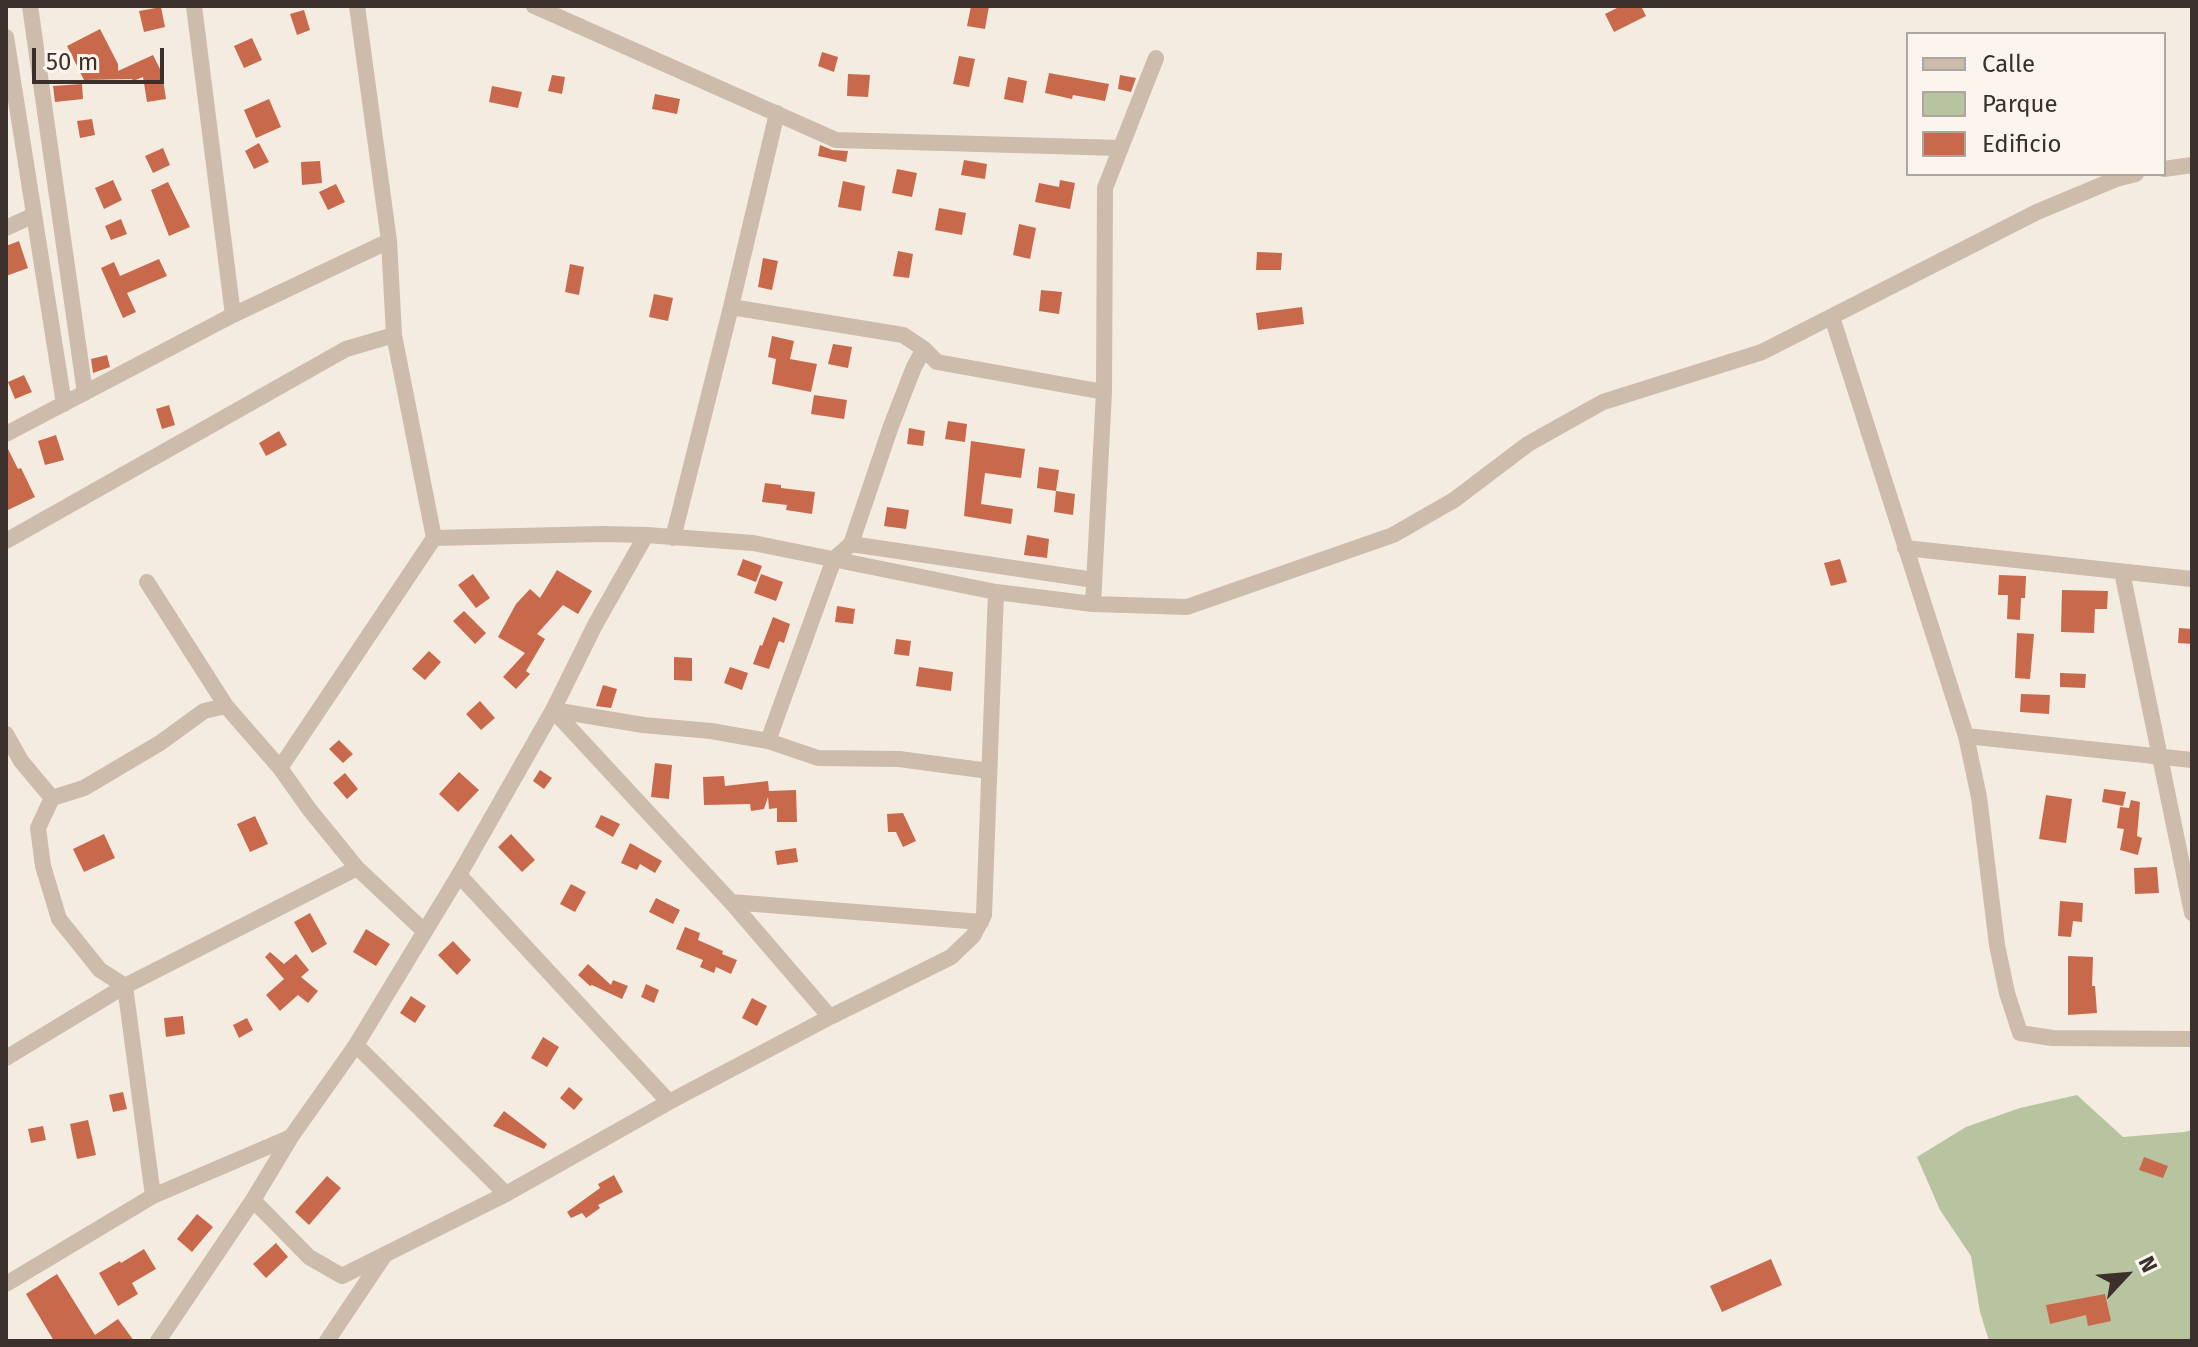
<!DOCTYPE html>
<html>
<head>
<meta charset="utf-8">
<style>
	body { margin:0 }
	#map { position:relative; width:2198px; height:1347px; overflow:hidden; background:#f4ebe1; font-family:"Fira Sans",sans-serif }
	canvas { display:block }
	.frame { position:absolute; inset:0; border:8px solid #3b302b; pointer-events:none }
	.legend { position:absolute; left:1906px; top:32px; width:260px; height:144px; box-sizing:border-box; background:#fbf5ee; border:2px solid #aea6a0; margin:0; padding:10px 14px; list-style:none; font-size:24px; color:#3b302b }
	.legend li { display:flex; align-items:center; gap:16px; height:40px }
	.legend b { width:40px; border:2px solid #aea6a0 }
	.north { position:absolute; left:2086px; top:1235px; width:80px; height:80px; -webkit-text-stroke:6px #fbf5ee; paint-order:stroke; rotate:64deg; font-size:22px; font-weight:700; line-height:32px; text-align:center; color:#3b302b }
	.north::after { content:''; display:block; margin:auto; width:28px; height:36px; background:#3b302b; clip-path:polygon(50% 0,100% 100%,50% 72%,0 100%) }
	.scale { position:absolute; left:32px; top:48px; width:132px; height:36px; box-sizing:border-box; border:4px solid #3b302b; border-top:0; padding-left:10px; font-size:24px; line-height:28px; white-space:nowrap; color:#3b302b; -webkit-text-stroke:6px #fbf5ee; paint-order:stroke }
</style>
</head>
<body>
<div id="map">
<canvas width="2198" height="1347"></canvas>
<div class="frame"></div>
<ul class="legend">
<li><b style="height:10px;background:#cdbbac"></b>Calle</li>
<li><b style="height:22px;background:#b8c4a0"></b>Parque</li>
<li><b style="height:22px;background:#c8694b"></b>Edificio</li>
</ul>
<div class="north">N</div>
<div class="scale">50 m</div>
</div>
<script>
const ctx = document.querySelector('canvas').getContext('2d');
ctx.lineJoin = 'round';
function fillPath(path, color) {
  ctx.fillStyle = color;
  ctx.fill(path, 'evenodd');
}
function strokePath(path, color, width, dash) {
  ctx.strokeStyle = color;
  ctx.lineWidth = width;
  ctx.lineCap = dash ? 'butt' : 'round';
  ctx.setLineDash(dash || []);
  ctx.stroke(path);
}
fillPath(new Path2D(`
	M2077 1095 2123 1137 2184 1132 2192 1130V1341H1989L1980 1312 1971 1256 1940 1210 1917 1157 1966 1127 2020 1108Z`), '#b8c4a0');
fillPath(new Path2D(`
	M971 6H989L985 29 967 26Z
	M1621 6H1641L1646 16 1614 32 1605 14Z
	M161 7 165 27 144 32 139 11Z
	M304 10 310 30 297 35 290 14Z
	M100 29 118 64V71L153 55 162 73 166 99 147 102 143 77 133 81 132 79 84 80 67 46Z
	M252 38 262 60 244 68 234 46Z
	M822 52 838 57 834 72 818 66Z
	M959 56 975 59 969 87 953 84Z
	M1049 73 1109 84 1105 101 1073 95 1072 99 1045 93Z
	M848 74 870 75 868 97 847 96Z
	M552 75 565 77 562 94 548 91Z
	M1120 75 1136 78 1131 92 1118 89Z
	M1008 77 1027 81 1023 103 1004 99Z
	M82 84 83 99 55 102 53 86Z
	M492 86 522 92 518 108 489 102Z
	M655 94 680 99 677 114 652 109Z
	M269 99 281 127 256 138 244 110Z
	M92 119 95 135 80 138 77 121Z
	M259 143 269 162 254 169 245 151Z
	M820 145 832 150 848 151 846 162 818 156Z
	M163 148 170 165 153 173 145 156Z
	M964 160 987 164 985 179 961 175Z
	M320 161 322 183 302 185 301 162Z
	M897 169 917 173 912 197 892 193Z
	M113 180 122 200 104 209 95 188Z
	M1060 180 1075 183 1070 209 1035 202 1039 183 1059 187Z
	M843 181 865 186 861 211 838 207Z
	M168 182 190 227 169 236 151 190Z
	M336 184 345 202 328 210 319 192Z
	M939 208 966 213 962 235 935 230Z
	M121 219 127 234 111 240 105 226Z
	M1019 224 1036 228 1030 259 1013 255Z
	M19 241 28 268 6 276V246Z
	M898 251 913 254 909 278 893 276Z
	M1257 252 1282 253 1281 270H1256Z
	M763 258 778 261 772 290 758 287Z
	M159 259 167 276 127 293 136 312 123 318 101 268 114 262 120 276Z
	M570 264 584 267 579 295 565 292Z
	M1041 290 1062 292 1059 314 1039 311Z
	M654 294 673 298 668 321 649 317Z
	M1302 307 1304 324 1258 330 1256 313Z
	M772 336 794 341 790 359 817 364 811 392 772 384 776 359 768 357Z
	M833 344 852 347 848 368 828 364Z
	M107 355 110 367 93 373 91 359Z
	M24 375 32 392 15 399 8 382Z
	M814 395 847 400 844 419 811 414Z
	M169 405 175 425 162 429 156 409Z
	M948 421 967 424 965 442 945 439Z
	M909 428 925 431 923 446 907 444Z
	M279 431 287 445 266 456 259 443Z
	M56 435 64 460 45 465 38 441Z
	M971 441 1025 449 1021 478 985 473 981 504 1013 509 1011 524 964 516Z
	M6 445 18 469 21 468 35 497 6 511Z
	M1039 467 1059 470 1056 491 1037 488Z
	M765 483 781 485V488L815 492 812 514 786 510 787 505 762 502Z
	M1056 491 1075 494 1073 515 1054 512Z
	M887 507 909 510 906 529 884 526Z
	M1027 535 1049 539 1047 558 1024 555Z
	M743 559 762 566 756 582 737 575Z
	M1840 559 1847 582 1831 586 1824 563Z
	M557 570 592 591 578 614 563 605 537 634 545 639 526 671 530 674 516 689 503 677 525 653 498 637 516 604 530 589 540 598Z
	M473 574 490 598 476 608 458 585Z
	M761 574 783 582 776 601 754 593Z
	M1999 575 2026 576 2025 598H2021L2020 620 2007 619 2008 595H1998Z
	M2062 590 2108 591 2107 609H2095L2094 633 2061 632Z
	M837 606 855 609 853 624 835 622Z
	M464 611 486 633 475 644 453 621Z
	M773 617 790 624 784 643 779 641 769 669 753 664 760 645 762 646Z
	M2179 628 2192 629V644L2178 643Z
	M2017 633 2034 634 2030 679 2015 678Z
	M896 639 911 641 909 656 894 654Z
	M429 651 441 662 425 680 412 669Z
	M674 657 692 658V681L674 680Z
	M730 667 748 673 742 690 724 683Z
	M919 667 953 672 951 691 916 686Z
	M2060 673 2086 674 2085 688 2060 687Z
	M603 685 617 689 611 708 596 706Z
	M2021 694 2050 695 2049 714 2020 712Z
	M480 701 495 718 481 730 466 714Z
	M339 740 353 754 343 763 329 749Z
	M655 763 672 765 669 799 651 797Z
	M540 770 552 778 544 789 533 781Z
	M459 772 479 790 458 812 439 794Z
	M345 773 358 789 347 799 333 783Z
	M724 776 725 786 768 781 769 791 796 790 797 822H777V808L769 809 768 797 764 809 751 811 750 804 704 805 703 777Z
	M2104 789 2126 792 2123 806 2102 802Z
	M2046 795 2072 799 2066 843 2039 839Z
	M2131 800 2140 802 2137 836 2142 838 2138 855 2120 850 2124 829 2117 828 2120 807 2129 808Z
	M903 813 916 841 903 847 896 832H888L887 814Z
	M601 815 620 824 613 837 595 827Z
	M255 816 268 844 250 852 237 824Z
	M104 834 115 858 84 872 73 849Z
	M511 834 535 860 522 872 498 847Z
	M630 843 662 861 655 873 640 864 637 870 621 863Z
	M796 848 798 862 777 865 775 851Z
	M2157 867 2159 893 2135 894 2134 868Z
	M571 884 586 892 575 912 560 904Z
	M656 898 680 910 673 924 649 912Z
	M2060 901 2083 903 2082 922 2073 921 2071 937 2058 936Z
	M310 913 327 944 312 953 294 922Z
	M685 927 700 933 698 940 723 951 722 954 737 960 731 974 716 967 714 973 700 967 703 960 676 949Z
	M366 929 390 944 376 966 353 952Z
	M453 941 471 960 457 975 438 955Z
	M270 952 284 964 296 954 309 970 301 977 318 991 308 1003 298 995 280 1011 266 995 284 979 265 957Z
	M2068 956 2093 957 2092 986H2095L2097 1013 2068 1015Z
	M588 964 611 985 613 980 628 986 622 999 592 985 590 986 578 975Z
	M646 984 659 990 654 1003 641 997Z
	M411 996 426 1006 415 1023 400 1013Z
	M752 998 767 1006 757 1026 742 1018Z
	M183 1016 185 1034 166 1037 164 1018Z
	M247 1018 253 1030 239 1038 233 1025Z
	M543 1037 559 1047 547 1067 531 1058Z
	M569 1087 583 1099 574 1110 560 1098Z
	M123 1092 127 1109 113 1112 109 1095Z
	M504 1111 547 1144 544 1149 493 1126Z
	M88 1120 96 1155 77 1159 70 1124Z
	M43 1126 46 1140 31 1143 28 1129Z
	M2144 1157 2168 1166 2163 1178 2139 1170Z
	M614 1175 623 1192 598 1205 600 1208 586 1218 582 1213 571 1218 567 1212 600 1188 598 1184Z
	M327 1176 341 1188 309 1225 295 1212Z
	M197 1214 213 1227 192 1252 177 1239Z
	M276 1243 288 1257 266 1278 253 1264Z
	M144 1249 156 1269 132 1283 138 1294 118 1306 99 1273 120 1261 121 1263Z
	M1771 1259 1782 1285 1722 1312 1710 1286Z
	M57 1274 95 1335 118 1319 134 1341H54L26 1294Z
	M2105 1294 2111 1321 2088 1326 2086 1315 2050 1324 2046 1305Z`), '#c8694b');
strokePath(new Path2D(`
	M30 6 85 393
	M194 6 233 315
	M534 6 836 140 1121 148
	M6 37 64 404
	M2164 169 2192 165
	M6 228 34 215
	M731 307 903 335 924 349 937 362 1104 392
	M1832 317 1966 736 1979 797 1997 945 2007 993 2020 1033 2052 1038 2192 1039
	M6 434 233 315 389 241
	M434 538 602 534 646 535
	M673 538 731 307 777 113
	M6 541 346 349 394 335
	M851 544 1094 580
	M1905 548 2192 579
	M2122 572 2192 913
	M147 582 226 706 280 768 309 809 357 868 424 931
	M1093 604 1104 392 1105 188 1156 58
	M553 710 643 725 711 731 768 741 818 758 899 759 989 771
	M553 710 731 902 830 1017
	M6 734 21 761 52 798 84 788 160 743 204 711 226 706
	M1966 736 2192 760
	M768 741 834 559 851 544 891 426 914 367 924 349
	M280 768 434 538 394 335 389 241 357 6
	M52 798 38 828 43 866 59 919 100 970 125 986 153 1196
	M459 875 669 1102
	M731 902 981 922
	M356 1045 506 1194
	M6 1058 125 986 357 868
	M253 1200 309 1257 342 1276 506 1194 669 1102 830 1017 951 957 973 936 984 915 996 592
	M6 1284 153 1196 291 1137
	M158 1341 253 1200 291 1137 356 1045 459 875 553 710 595 625 646 535 753 543 996 592 1093 604 1187 607 1393 535 1454 500 1528 444 1603 402 1762 352 2037 212 2116 179 2136 174
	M327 1341 384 1256`), '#cdbbac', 16);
</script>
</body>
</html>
